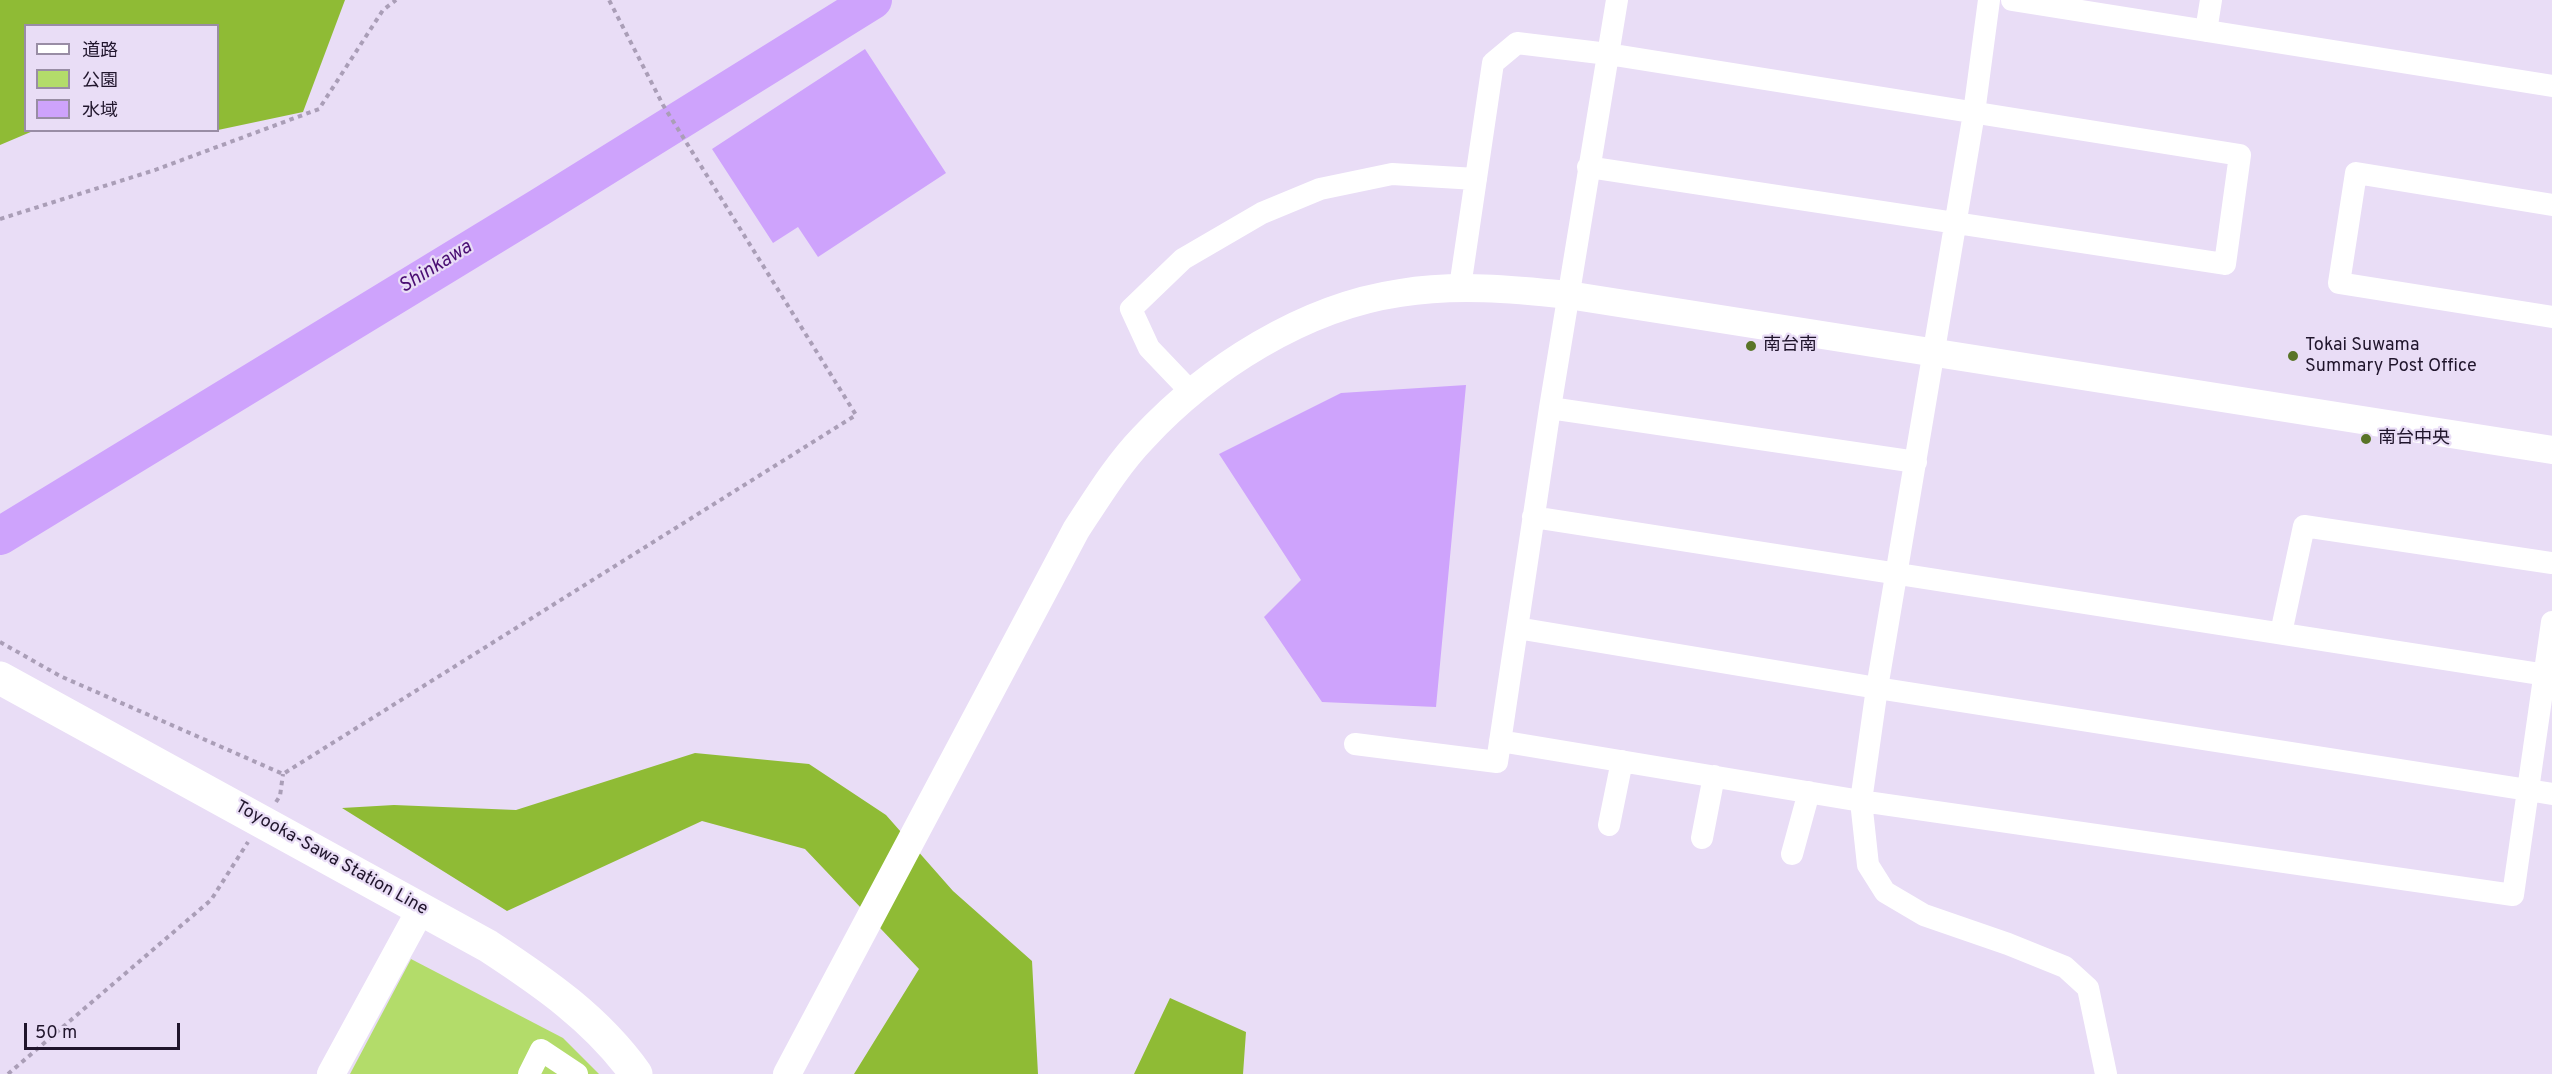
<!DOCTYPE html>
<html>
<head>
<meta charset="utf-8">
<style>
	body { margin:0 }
	#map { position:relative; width:2552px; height:1074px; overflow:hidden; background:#e9ddf6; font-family:Overpass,"Noto Sans JP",sans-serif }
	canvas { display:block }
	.legend { position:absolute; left:24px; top:24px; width:195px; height:108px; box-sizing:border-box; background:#e9ddf6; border:2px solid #998da5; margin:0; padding:8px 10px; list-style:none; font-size:18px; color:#20152c }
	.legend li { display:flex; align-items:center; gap:12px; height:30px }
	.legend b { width:30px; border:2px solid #998da5 }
	.scale { position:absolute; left:24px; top:1023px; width:156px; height:27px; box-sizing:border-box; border:3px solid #20152c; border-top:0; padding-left:8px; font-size:18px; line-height:21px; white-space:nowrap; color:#20152c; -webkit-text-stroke:4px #e9ddf6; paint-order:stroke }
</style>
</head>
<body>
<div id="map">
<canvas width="2552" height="1074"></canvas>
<ul class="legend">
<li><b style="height:8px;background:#fff"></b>道路</li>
<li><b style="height:16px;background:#b3dc6a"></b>公園</li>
<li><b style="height:16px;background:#cea3fc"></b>水域</li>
</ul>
<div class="scale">50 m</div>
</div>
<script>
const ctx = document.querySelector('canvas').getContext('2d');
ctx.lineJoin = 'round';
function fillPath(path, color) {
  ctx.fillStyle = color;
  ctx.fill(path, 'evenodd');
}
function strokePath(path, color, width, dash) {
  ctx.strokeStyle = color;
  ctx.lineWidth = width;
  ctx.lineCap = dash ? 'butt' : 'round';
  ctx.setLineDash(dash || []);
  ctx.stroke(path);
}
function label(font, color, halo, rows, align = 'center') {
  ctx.font = font + ' Overpass,"Noto Sans JP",sans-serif';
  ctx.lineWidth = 4.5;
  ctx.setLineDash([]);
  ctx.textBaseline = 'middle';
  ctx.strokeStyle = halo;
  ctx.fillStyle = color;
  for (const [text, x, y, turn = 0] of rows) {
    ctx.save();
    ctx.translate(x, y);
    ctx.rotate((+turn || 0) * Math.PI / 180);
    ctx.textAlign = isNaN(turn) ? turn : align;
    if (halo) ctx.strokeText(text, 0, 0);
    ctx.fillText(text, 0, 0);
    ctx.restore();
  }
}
fillPath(new Path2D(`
	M411 959 563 1038 599 1074H350Z`), '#b3dc6a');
fillPath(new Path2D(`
	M0 0H345L303 112 218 130V26H26V130L33 131 0 145Z
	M695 753 809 764 886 815 953 891 1032 961 1038 1074H854L919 969 805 849 702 821 507 911 342 808 394 805 516 810Z
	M1170 998 1246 1032 1243 1074H1134Z`), '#8fbb35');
fillPath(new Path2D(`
	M865 49 946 173 818 257 798 227 773 243 712 149Z
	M1466 385 1436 707 1322 702 1264 617 1301 580 1219 454 1341 393Z`), '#cea3fc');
strokePath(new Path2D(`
	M0 536 540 207 873 0`), '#cea3fc', 38);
strokePath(new Path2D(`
	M0 219 155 170 319 109 383 10 396 0
	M0 642 60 676 283 774 856 415 663 105 609 0
	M276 802 280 796 283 774
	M8 1074 211 900 248 842`), '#aa9eb7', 4, [4.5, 4.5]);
strokePath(new Path2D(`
	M1989 0 1974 113 1877 688 2528 790 2552 622
	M2012 0 2552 86
	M2206 31 2211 0
	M2552 205 2356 173 2339 283 2552 317
	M1460 287 1493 63 1517 43 1608 54 2240 155 2225 264 1588 167
	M1191 392 1149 348 1131 309 1183 259 1262 213 1320 189 1392 174 1476 179
	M1550 408 1916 462
	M1533 517 2552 676
	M1517 628 1877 688 1861 801 1868 865 1885 892 1924 915 2008 944 2065 967 2088 988 2106 1074
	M2281 633 2304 526 2552 563
	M1500 741 1861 801 2513 895 2528 790 2552 794
	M1355 744 1497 762 1550 408 1617 0
	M1609 825 1622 761
	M1702 838 1714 776
	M1792 854 1809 792
	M529 1074 541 1050 577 1074`), '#fff', 22);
strokePath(new Path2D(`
	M331 1074 421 909
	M787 1074 1076 530C1097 498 1117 465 1143 438 1208 368 1304 307 1400 293 1456 284 1512 289 1568 295L2552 450`), '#fff', 28);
strokePath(new Path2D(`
	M0 678 488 946C543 982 597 1019 636 1074`), '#fff', 33);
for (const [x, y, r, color] of [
	[1751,346,6,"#597427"],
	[2293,356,6,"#597427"],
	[2366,439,6,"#597427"]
]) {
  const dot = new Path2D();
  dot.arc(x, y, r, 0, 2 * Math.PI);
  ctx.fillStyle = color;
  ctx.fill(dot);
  strokePath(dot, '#e9ddf6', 2);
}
label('18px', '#20152c', '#e9ddf6', [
	["南台南",1763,346],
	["Tokai Suwama",2305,346],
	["Summary Post Office",2305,367],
	["南台中央",2378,439]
], 'left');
label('18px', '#20152c', '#e9ddf6', [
	["Toyooka-Sawa Station Line",331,859,29]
]);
label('italic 20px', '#4a0e73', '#e9ddf6', [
	["Shinkawa",436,268,-32]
]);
</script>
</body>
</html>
